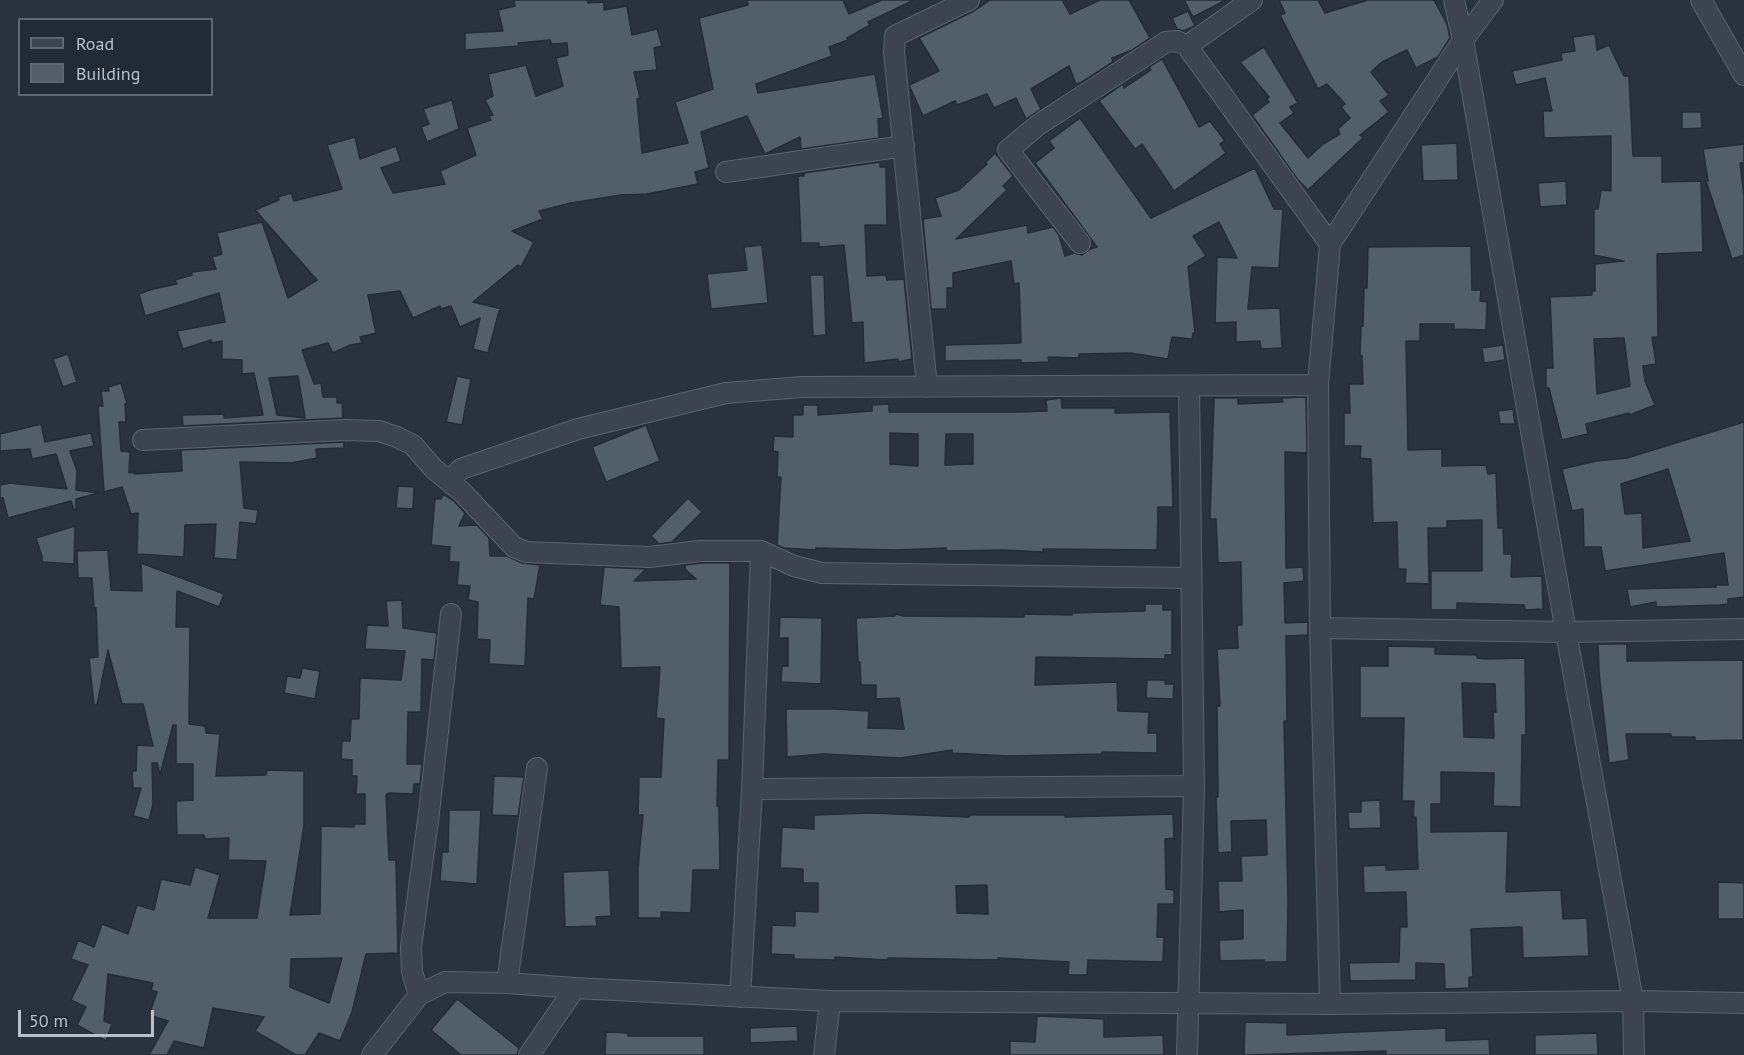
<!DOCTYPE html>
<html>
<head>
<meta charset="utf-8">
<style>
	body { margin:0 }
	#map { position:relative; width:1744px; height:1055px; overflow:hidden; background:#28333f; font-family:"PT Sans",sans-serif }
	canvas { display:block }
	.legend { position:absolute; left:18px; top:18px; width:195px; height:78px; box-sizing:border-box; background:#212a35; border:2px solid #5e6671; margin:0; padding:8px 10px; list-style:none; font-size:18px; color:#b9c0ca }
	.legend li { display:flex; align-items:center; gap:12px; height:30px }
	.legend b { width:30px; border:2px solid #5e6671 }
	.scale { position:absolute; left:18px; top:1010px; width:136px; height:27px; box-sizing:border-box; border:3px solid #b9c0ca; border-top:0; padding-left:8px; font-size:18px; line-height:21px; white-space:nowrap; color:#b9c0ca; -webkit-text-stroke:4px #212a35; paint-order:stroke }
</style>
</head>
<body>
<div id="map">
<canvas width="1744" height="1055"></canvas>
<ul class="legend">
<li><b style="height:8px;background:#3c454f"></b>Road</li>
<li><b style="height:16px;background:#525e6a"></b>Building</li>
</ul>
<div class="scale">50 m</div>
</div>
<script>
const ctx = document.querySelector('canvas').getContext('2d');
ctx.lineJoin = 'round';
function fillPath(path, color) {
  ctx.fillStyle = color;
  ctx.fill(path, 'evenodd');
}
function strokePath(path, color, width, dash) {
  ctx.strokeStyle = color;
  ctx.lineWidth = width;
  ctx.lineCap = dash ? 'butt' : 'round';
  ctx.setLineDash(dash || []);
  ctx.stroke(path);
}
const building = new Path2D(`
	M514 0H587L588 3 604 2V10L627 6 632 35 657 29 662 46 654 48 657 70 634 72 640 98 637 99 642 153 688 143 675 102 713 89 699 18 748 5 747 0H843L849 14 882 0H914L868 22 870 25 847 38 848 40 829 47 832 56 756 84 758 93 875 74 883 118 878 119 879 138 801 149 800 137 765 154 747 116 701 132 709 168 695 172 698 184 647 194 621 195 571 203 539 211 543 219 512 231 534 242 521 267 518 265 473 302 502 309 499 311 488 353 473 349 480 318 460 327 451 306 441 309 440 306 413 318 400 291 368 295 376 333 360 337 362 343 350 345 333 353 328 343 302 350 314 384 321 383 323 397H337V403H342L343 418 183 426 182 415 224 414V418L263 415 254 373 242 374V360L222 359V341L212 343 211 340 183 349 177 331 225 322 219 293 145 316 139 294 153 289 177 284 175 280 192 275V272L216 269 212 257 222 254 217 233 262 222 288 298 317 280 255 210 279 200 278 197 291 193 294 201 342 189 327 145 355 137 360 159 396 146 401 161 381 168 393 193 445 184 440 171 476 155 467 128 491 120 489 116 493 115 485 100 493 96 488 74 526 65 536 96 563 86 556 58 568 55 567 43 552 44 550 40 518 43 519 46 465 50V33L503 31 498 10 515 6ZM298 376 305 418 277 415 269 378Z
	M990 0H1062L1070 14 1100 0H1129L1150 38 1132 50 1112 58 1113 62 1082 82 1076 84 1069 66 1031 89 1041 109 1026 119 1016 98 994 108 987 94 957 105 955 101 923 116 909 85 939 71 919 38 974 11Z
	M1184 0H1226L1193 17Z
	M1279 0H1318L1325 13 1368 0H1434L1447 24 1450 38 1438 57 1416 68 1407 50 1382 62 1371 72 1389 95 1380 101 1389 112 1360 135 1363 138 1308 190 1298 180 1252 115 1269 102 1267 99 1269 97 1240 62 1264 47 1298 103 1290 107 1294 113 1280 123 1308 158 1323 144 1340 134 1338 129 1350 118 1341 107 1345 104 1327 84 1318 89 1280 15 1285 13Z
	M1188 11 1195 26 1183 31 1177 29 1172 18Z
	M1595 34 1597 50 1609 45 1624 76H1629L1633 156H1662V182L1701 181 1703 252 1657 254 1658 337H1652L1656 364 1643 366 1645 381 1655 405 1630 415 1629 413 1586 424 1588 434 1562 440 1549 388H1546V368H1553L1550 297 1592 295V291H1595V264L1624 261 1594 255V209H1598L1601 190 1611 191V136L1544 138 1543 111H1552L1545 78 1516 85 1512 71 1562 60 1561 53 1575 51 1573 37ZM1624 338 1630 386 1597 394 1594 339Z
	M1162 59 1199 127 1210 121 1225 141 1220 144 1226 153 1174 191 1142 144 1135 149 1099 101 1123 84 1124 88 1151 70 1149 67Z
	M452 100 459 129 427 142 421 127 429 124 423 109Z
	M1682 112H1701L1702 128 1682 129Z
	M1080 118 1151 218 1255 168 1274 209H1283L1279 268 1252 267 1248 309 1280 308 1282 348 1261 349 1260 341 1236 342V322L1215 323 1217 257 1237 258 1219 222 1193 236 1206 256 1188 267 1195 333H1193L1192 339 1172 337 1168 359 1131 353 1079 354V358L1048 357 1049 362 1021 363V360L945 361V345L1021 343 1019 283 1014 284 1011 261 953 273V288H947V309H931L923 219 941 216 935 198 959 190 987 164 985 163 995 153 1013 176 1003 186 1007 190 956 239 1027 225 1028 233 1053 227 1059 235 1065 256 1074 253 1082 255 1090 249 1097 247 1035 163 1054 148 1049 141Z
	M1457 143 1458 180 1423 181 1421 145Z
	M1744 144V163H1740L1744 197V255L1732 259 1706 181H1708L1703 149Z
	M880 162V167H886L887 225H865L867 276 886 275 887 280 904 279 912 359 898 362V359L864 363 863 322 852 323 844 245 819 247V243H801L798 176H804V173Z
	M1566 181 1567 205 1540 207 1538 183Z
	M762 245 768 303 711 309 707 274 747 270 744 247Z
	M1471 246 1472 290H1481L1480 301 1487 302 1486 330 1454 329V324H1420V341H1406L1408 450 1442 449V466L1486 465 1488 474 1496 473 1498 528H1503L1504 554H1512L1511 577 1542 576 1543 609 1525 610 1524 605 1457 603V610H1431V571H1482V520L1447 521V528H1428L1429 584 1405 583 1406 569H1398L1397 522 1373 523 1371 459 1360 458 1361 446H1344V413H1350L1349 384H1363L1362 356 1360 355 1361 326H1363L1364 288H1367L1368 247Z
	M810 275H824L826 335 813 336Z
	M1503 345 1505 360 1484 363 1482 348Z
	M68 354 77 382 63 387 53 359Z
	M457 376 471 379 462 425 446 422Z
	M121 383 127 403 125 404 126 422H119L121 451 130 452 129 473 134 472V474L182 471 181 450 344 442V448L316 449 317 458 291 463 240 462 244 508 258 510 256 524 240 522 237 560 214 558 216 524 185 525 184 557 137 554 138 513 131 514 122 487 104 492 98 406H103L101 391H109L108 387Z
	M1306 397 1307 453 1285 452 1286 568 1303 567 1304 581 1284 583 1285 623 1308 622V635L1286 636 1287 721H1284L1288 901 1287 962H1264V960L1220 961 1219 940 1243 939V910L1219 912 1218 881H1242L1241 856 1267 855 1266 820 1231 821 1232 852 1218 853 1216 797H1218L1217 706H1220L1217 649 1238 648 1237 625H1242L1241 562 1218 563 1216 519H1210L1214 398H1238V404L1283 402 1282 398Z
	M1061 398 1062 408H1115V413L1170 412 1173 507H1158L1157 550 1043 549V552L1003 550 947 551 946 548 895 550 816 548V550L784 548 777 545 781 477H777L778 452 773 451 774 436 793 437V415H803V405H818V415L872 411V405L889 404V412H1018L1047 411 1046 400ZM890 433 918 434V466L890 464ZM946 434H973V464L945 465Z
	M1513 409 1515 424H1500L1498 411Z
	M1744 422V597L1728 599V604L1720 605 1656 607V602L1630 607 1627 589 1716 587V585H1728L1724 553 1605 571 1601 547H1584L1583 509 1572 511 1562 469 1596 461 1627 458ZM1668 469 1690 541 1643 548 1642 513 1625 514 1621 484Z
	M41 424 45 442 91 433 94 446 70 451 77 471 76 490 99 493 76 499V510H74L71 501 8 518 3 498H0V485L10 483 67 489 56 454 32 459 30 449 0 451V434Z
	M646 425 660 461 606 482 592 447Z
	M398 486 414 487 413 509 396 508Z
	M443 494 454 501 465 513 459 526 477 525 489 538 490 556H507L522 563 540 565 534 599 528 598 525 666 489 664 490 640 477 639 478 602 468 600 470 586 457 585 459 562H449L450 547 431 545 435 499H441Z
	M688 498 702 512 672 542 659 544 651 536Z
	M75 526 74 564 42 562V556L36 538Z
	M108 550 111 590 142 591 141 563 224 594 219 607 177 591 176 627H190L189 724 205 726 206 733 220 734 216 776 266 775 267 770 304 771V825L290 915 320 914 321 826 354 827V824H365V794H356L357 776H352V760L341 759 342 741H350L351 719H359L360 678 401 680 405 651 365 649 367 625 388 626 386 601 402 600 403 628 437 633 434 660 422 659 421 712H408L407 764H422L420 784H414L413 794 388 793 386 795 389 860H396L398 953 366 954 352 1012 340 1041 319 1033 305 1055H296L255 1031 264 1017 213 1008 204 1048 174 1041 167 1055H149L168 1021 149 1015 157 992 151 990 153 983 108 974 104 1021 112 1024 106 1041 77 1025 86 1007 71 1000 88 965 71 959 78 940 94 947 102 924 128 934 137 905 154 910 161 879 190 885 195 867 220 875 208 918H257L266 861 228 860 229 838 205 839 204 835H177L176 801 193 800V764H176V725H173L160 775 157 763H152L153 804 149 820 133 816 141 788H133L132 771H136L137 745 153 746 143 704H122L108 650 97 705H94L89 658 98 657 96 608H94L92 578H78L77 551ZM342 958 329 1003 290 987 291 959Z
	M701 563H730L729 760H718L717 806H719L720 870H693L691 913 661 912V918H638V868L643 815H638L639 777H661L664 719 656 718 660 667 621 668 619 607 600 605 604 567 646 569 634 581 696 579 685 569V565Z
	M1145 604H1163V610H1172V655H1165V659L1036 657 1035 685 1117 682 1118 711 1149 712 1148 733H1157V753L1102 752V754L1008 756 952 753V750L901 758 823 754 787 757 786 709H834L869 711 868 728 904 729 899 698 876 699V685H861L860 662H858L856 618 895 616V614L904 616 1024 617V614L1072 615V613L1145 611Z
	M780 617 822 618 821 684 781 682 782 666H788V638H779Z
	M1598 644H1627V661L1743 660V740L1695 741V737H1671V734H1626L1629 760 1609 763 1599 672Z
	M1388 646 1435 647V654L1477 655V658L1486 659 1525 658 1526 735H1522L1521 807 1493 806 1494 773 1441 772V804H1431V832L1508 831 1506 892 1561 890 1563 919 1587 918 1589 956 1523 958 1522 927 1471 929 1473 977H1469V988L1445 989 1444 964 1416 963V980L1350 981 1349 963 1399 962 1400 927H1407L1406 892 1364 893 1363 866 1386 865V870L1418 869 1416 817H1413L1414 801H1402L1404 718H1360V666H1388ZM1462 683 1495 684 1496 712H1493L1494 738 1464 737Z
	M302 668 320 671 315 699 284 693 287 676 300 678Z
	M1147 680H1165V684H1174L1173 699 1146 698Z
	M494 776 524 777 518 816 492 815Z
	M1380 800 1381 828 1349 829 1348 812H1361V801Z
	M449 810H481L477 884 440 881 442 852H448Z
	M870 813 969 817 970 815H1065V817L1173 814 1174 838 1165 839 1166 889 1174 890V904H1158L1157 937H1164L1163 962 1088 960 1087 975H1068L1069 962 998 958V960L888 958 887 960 835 957V960L794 959V955L771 954 772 925 795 926V911L818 912V883H803V869L780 868 782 827 814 829V815ZM987 885 988 914 957 913 956 886Z
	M609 870 611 916 596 917 597 926 565 927 563 872Z
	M1718 882 1744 883V919H1718Z
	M457 999 519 1048 517 1055H461L431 1030Z
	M1037 1016 1104 1019V1037L1163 1035 1164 1055H1010V1041L1035 1042Z
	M1245 1022 1287 1023V1035L1446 1028V1041L1489 1039 1490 1055H1386V1051L1244 1055Z
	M797 1026 798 1041 750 1043V1028Z
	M606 1032 628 1033V1036H704V1055H605Z
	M1597 1033 1598 1055H1535V1035Z`);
fillPath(building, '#525e6a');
strokePath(building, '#232c37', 1.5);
const minor = new Path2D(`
	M1454 0 1463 40 1566 632 1633 1001 1634 1055
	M1701 0 1744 75
	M1187 46 1252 0
	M726 172 904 146
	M1080 243 1008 150 1038 125 1166 42 1177 41 1187 46 1330 244
	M927 387 894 52 895 36 969 0
	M143 440 345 430 379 431 397 437 413 445 434 469 462 492 514 547 526 552 649 557 700 551H761L794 566 822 573 1191 578
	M452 484 455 475 461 469 578 429 726 393 802 387 1318 385
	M1320 628 1566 632 1744 629
	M752 789 1194 786
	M507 983 537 768
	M419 995 412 972 411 947 429 813 451 614
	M740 997 752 789 761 551
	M1330 1004 1320 628 1318 385 1330 244 1463 40 1493 0
	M372 1055 419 995 445 982 507 983 575 988 830 1001 1330 1004 1633 1001 1744 1003
	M529 1055 575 988
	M824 1055 830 1001
	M1187 1055 1194 786 1189 386`);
strokePath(minor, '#5a636d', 22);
strokePath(minor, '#3c454f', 20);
</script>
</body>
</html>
